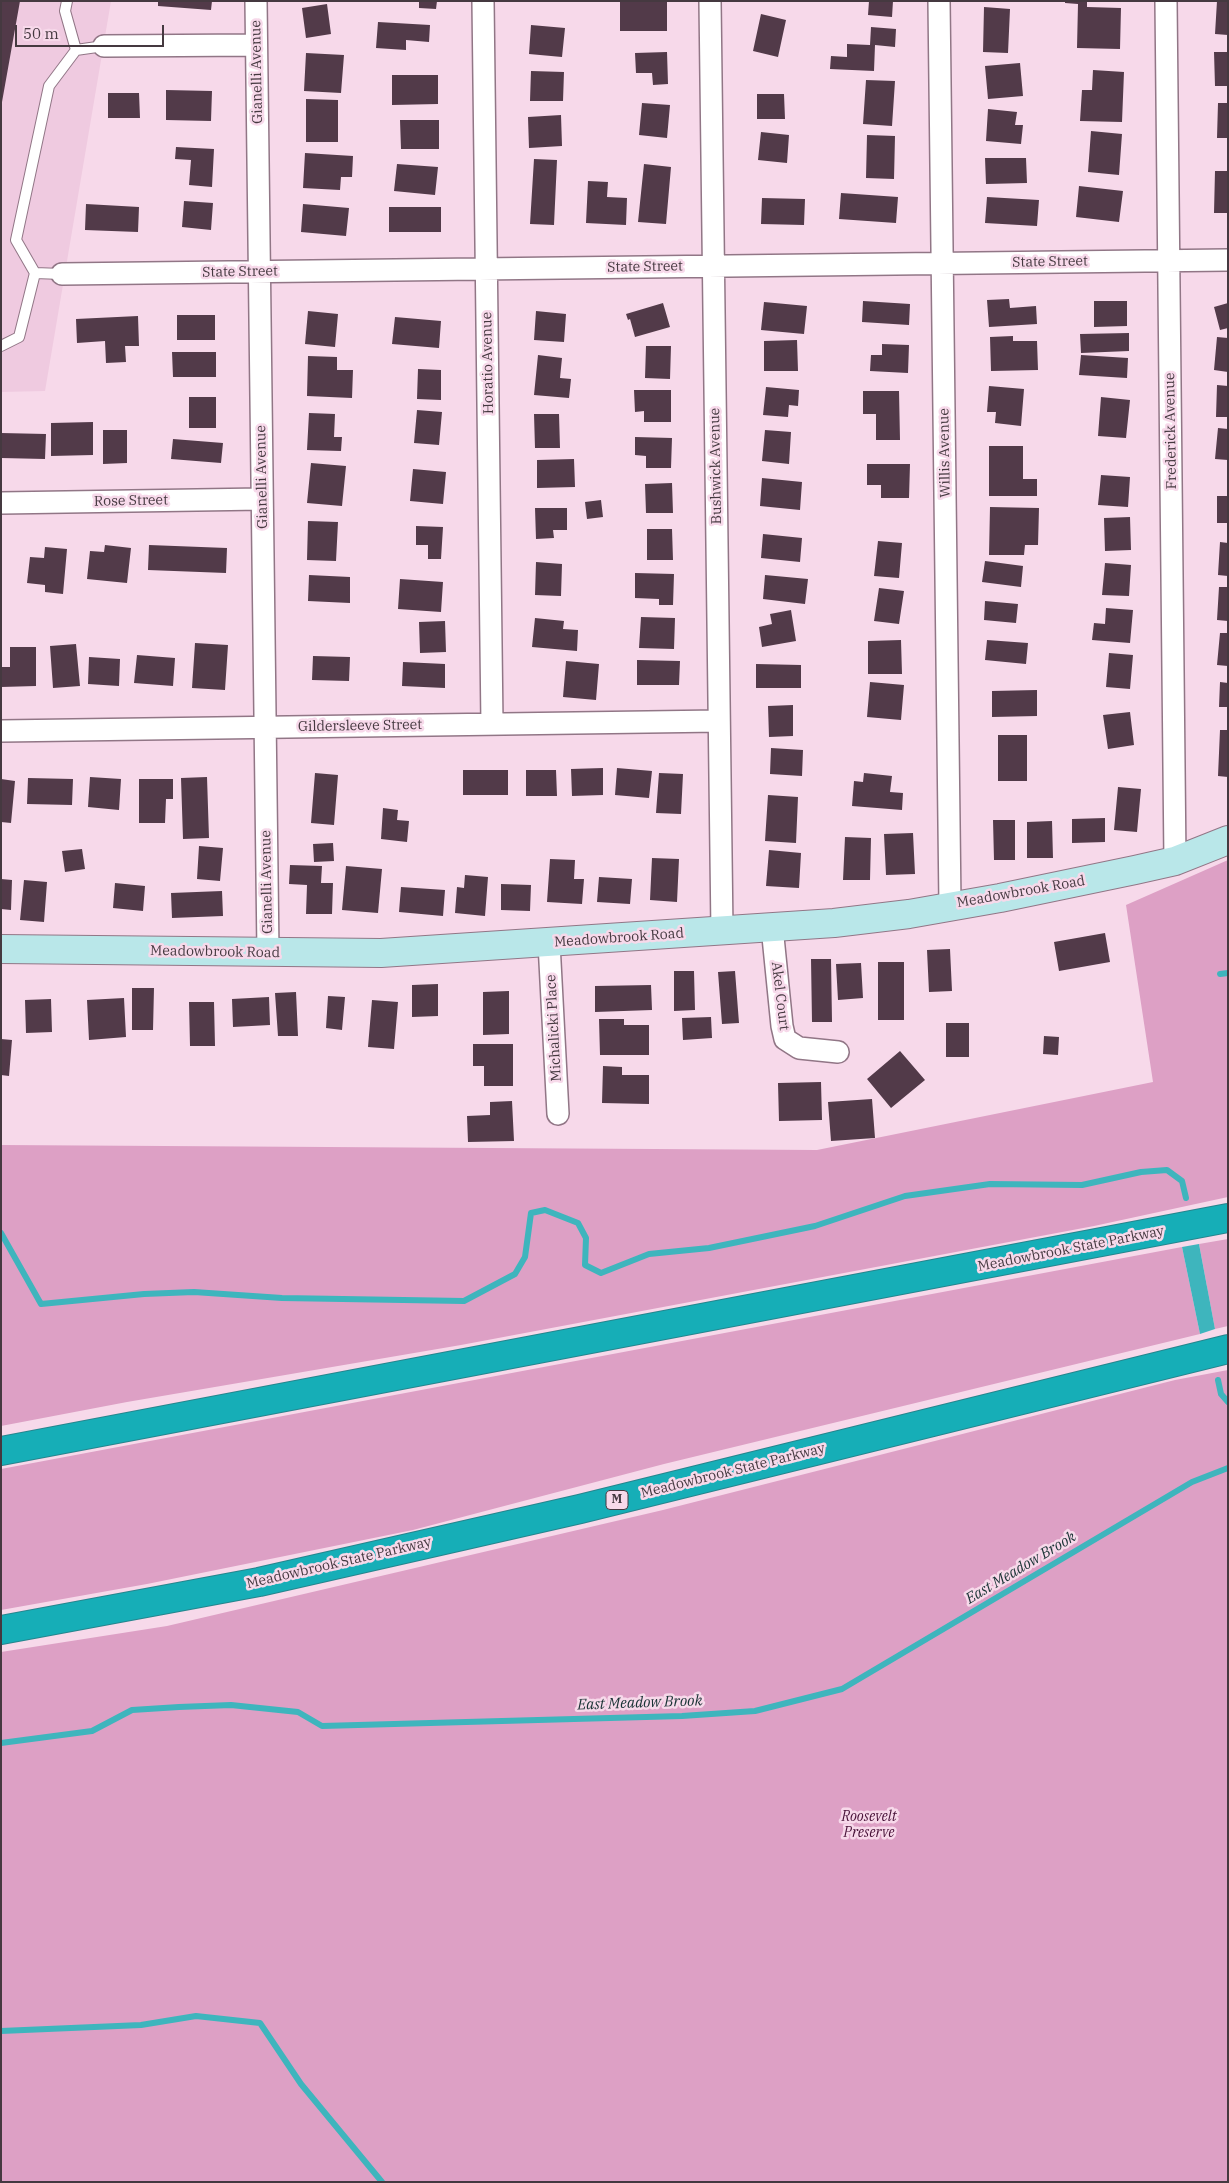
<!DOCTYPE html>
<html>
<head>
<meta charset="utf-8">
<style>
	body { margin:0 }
	#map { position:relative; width:1229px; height:2183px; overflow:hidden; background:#f7d9ea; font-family:"IBM Plex Serif",serif }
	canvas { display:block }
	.frame { position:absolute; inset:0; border:2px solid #453940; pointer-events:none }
	.scale { position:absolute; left:15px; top:25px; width:149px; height:22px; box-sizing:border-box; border:2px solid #453940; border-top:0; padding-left:6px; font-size:15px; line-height:18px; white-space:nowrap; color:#453940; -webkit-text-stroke:4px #f7d9ea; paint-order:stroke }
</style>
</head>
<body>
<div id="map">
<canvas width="1229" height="2183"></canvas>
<div class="frame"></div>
<div class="scale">50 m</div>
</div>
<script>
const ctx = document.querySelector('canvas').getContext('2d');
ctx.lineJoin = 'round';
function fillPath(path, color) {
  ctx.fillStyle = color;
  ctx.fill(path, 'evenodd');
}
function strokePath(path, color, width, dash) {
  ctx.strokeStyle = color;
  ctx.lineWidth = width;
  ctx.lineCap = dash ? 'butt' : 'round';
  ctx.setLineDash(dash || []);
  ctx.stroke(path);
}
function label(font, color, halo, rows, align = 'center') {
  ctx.font = font + ' "IBM Plex Serif",serif';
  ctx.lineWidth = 5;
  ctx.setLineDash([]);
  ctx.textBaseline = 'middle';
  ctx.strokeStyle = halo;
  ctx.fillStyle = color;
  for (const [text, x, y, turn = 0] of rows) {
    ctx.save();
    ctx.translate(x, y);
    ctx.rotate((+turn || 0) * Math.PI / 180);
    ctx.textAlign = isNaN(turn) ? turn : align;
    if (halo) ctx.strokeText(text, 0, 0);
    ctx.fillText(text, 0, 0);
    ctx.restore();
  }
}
fillPath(new Path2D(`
	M1 1H111L45 391 1 392Z`), '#efcae0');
fillPath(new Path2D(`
	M1228 860V1197L1094 1226 461 1345 127 1402 1 1426V1145L817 1150 1153 1082 1126 905Z
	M1228 1239V1326L1215 1329 1199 1244Z
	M1182 1247 1200 1334 664 1464 413 1530 147 1584 1 1610V1469Z
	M1228 1370V2182H1V1652L167 1626 663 1510 1175 1380Z`), '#dda0c5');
fillPath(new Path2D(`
	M1199 1244 1215 1329 1200 1334 1182 1247Z`), '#3eb5bd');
strokePath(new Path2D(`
	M1220 974 1228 973
	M1 1233 41 1304 144 1294 194 1292 282 1298 464 1301 515 1274 525 1257 531 1213 545 1210 578 1223 586 1238 585 1265 601 1273 649 1254 709 1248 815 1226 905 1196 990 1184 1082 1185 1141 1172 1167 1170 1182 1181 1186 1198
	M1218 1380 1221 1394 1228 1402
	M1 1743 92 1731 132 1710 179 1707 231 1705 298 1712 322 1726 682 1716 755 1711 842 1689 1192 1482 1228 1468
	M1 2031 141 2025 196 2016 260 2023 301 2084 382 2182`), '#3eb5bd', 6);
fillPath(new Path2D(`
	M1 1H20L2 102H1Z
	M158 1H212L211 10 158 6Z
	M419 1H437L436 9 419 8Z
	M869 1H893L892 17 868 15Z
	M1065 1H1087V7L1121 8 1120 49 1077 48 1078 4 1065 3Z
	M1217 1H1228V35L1215 34Z
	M620 2H667V31H620Z
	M327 4 331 34 306 38 302 8Z
	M984 7 1010 9 1008 53 983 52Z
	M761 14 786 20 778 57 753 51Z
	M378 22 430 25 429 42 406 40V50L376 48Z
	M531 25 565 28 562 57 529 54Z
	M871 27 896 29 895 47 875 45 874 71 830 69 831 56 847 57V44L870 45Z
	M667 52 668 84 653 85 652 73H636L635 53Z
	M1214 52H1228V86H1215Z
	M306 53 344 55 341 93 304 91Z
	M1020 63 1023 96 988 99 985 66Z
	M1093 70 1124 72 1122 122 1080 121 1082 90H1092Z
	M531 71 564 72 563 101H530Z
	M392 75H438V104L392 105Z
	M866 80 895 81 892 126 863 124Z
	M166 90 212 91 211 121 166 120Z
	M108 93H139L140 118H108Z
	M757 94H784L785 119H757Z
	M306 99 338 100V142H306Z
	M642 103 670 105 667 138 639 135Z
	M1218 103H1228V138H1217Z
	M988 109 1017 112 1015 125H1023L1021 144 986 141Z
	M561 115 562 146 529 148 528 117Z
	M400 120H439V149H401Z
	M1091 131 1122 134 1119 175 1088 172Z
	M761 132 789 135 787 163 758 160Z
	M867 135 895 136 894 179 866 178Z
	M176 147 214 149 212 187 189 185 191 160 175 159Z
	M305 153 353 156 352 177H341L340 190 303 188Z
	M985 158H1026L1027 183 986 184Z
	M534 159 557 160 554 225 530 224Z
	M397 164 438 167 435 195 394 191Z
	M644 164 671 167 666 224 638 222Z
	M1215 171H1228V213H1214Z
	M588 181 608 182 607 197 627 198 626 225 586 223Z
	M1079 186 1123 191 1119 222 1076 217Z
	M841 193 898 197 896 223 839 219Z
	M987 197 1039 200 1037 226 985 223Z
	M762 198 805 199 804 225 761 224Z
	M184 201 213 203 211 230 182 227Z
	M86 204 139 207 138 232 85 230Z
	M303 204 349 208 346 236 301 232Z
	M389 207H441V232H389Z
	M1009 299 1010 308 1036 306 1037 324 989 327 987 300Z
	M863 301 910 304 909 325 862 322Z
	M1094 301H1127V326L1094 327Z
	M764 302 807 306 804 334 761 330Z
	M663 303 670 327 635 337 630 319 628 320 626 314Z
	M1228 303V328L1220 330 1214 307Z
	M308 311 338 314 335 347 305 344Z
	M536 311 566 314 564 342 534 340Z
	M177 315H215V340H177Z
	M138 316 139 346H125L126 362 106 363 105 341 77 343 76 319Z
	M395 317 441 321 439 348 392 344Z
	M1129 333V351L1081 353 1080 334Z
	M1013 336V341H1037L1038 370 991 371 990 337Z
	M1217 337 1228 338V372L1214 370Z
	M797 340 798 371H764V341Z
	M882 344 909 345 908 373 870 371 871 355H882Z
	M646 346H671L670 379 645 378Z
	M172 352H216V377H173Z
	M538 355 562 358 560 378 571 379 569 398 534 395Z
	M1081 355 1128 358 1127 378 1079 375Z
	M308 356 337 357V370H353L352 398 307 396Z
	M418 369 441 370V400L417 399Z
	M1217 385 1228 386V417H1216Z
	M989 386 1024 389 1021 426 995 423 996 412H987Z
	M766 387 799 390 798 406 789 405 788 417 763 415Z
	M634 390H671V422H644V411L635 412Z
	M863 391H899L900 440H876V414H863Z
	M189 397H216V428H189Z
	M1101 397 1130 400 1126 438 1098 436Z
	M417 410 442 412 439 445 414 443Z
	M309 413 335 414 334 437H342L341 451 307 450Z
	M534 414H559L560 448H535Z
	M93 422V455L51 456V423Z
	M1218 428 1228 429V460L1215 459Z
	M103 430H127V463L103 464Z
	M765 430 791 432 789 464 762 461Z
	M1 433 46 434 45 459 1 458Z
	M635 437 672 438 671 468H646V456L635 455Z
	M173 439 223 443 221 463 171 459Z
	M989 446H1023V479H1037V496H989Z
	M574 459 575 487 537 488V460Z
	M311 463 346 466 342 506 307 503Z
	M867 464H910L909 498H881V485H867Z
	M413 469 446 472 443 504 410 501Z
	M1101 475 1130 477 1128 507 1098 505Z
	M762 478 802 482 800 510 760 506Z
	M672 483 673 513H646L645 484Z
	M1217 496H1228V523H1217Z
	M601 500 603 517 587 519 585 502Z
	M990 507 1039 508 1038 545H1025L1024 555H989Z
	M535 508H567V530H553L554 538 536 539Z
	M1130 517 1131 550 1105 551 1104 518Z
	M308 521 338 522 336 561 307 560Z
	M416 526 443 527 441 559H428V545H416Z
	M647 529H672L673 560H647Z
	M763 534 802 538 800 562 761 558Z
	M878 541 902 543 899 578 874 576Z
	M1220 542 1228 543V576L1218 575Z
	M105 545 131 548 127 583 87 579 90 551 104 552Z
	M149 545 227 548 226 573 148 570Z
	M45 547 67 549 63 594 45 592V585L27 583 30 557 44 558Z
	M985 561 1023 566 1021 587 982 582Z
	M536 562 562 564 561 596 535 595Z
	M1105 563 1131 565 1129 596 1102 595Z
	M635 573 674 574 673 605H659V599L635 598Z
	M309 575 350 577V603L308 601Z
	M765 575 808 579 805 604 763 599Z
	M400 579 443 582 441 612 398 609Z
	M1219 587H1228V621L1217 620Z
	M879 588 904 591 899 624 874 621Z
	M985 601 1018 604 1016 623 984 620Z
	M1106 608 1133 610 1130 643 1092 640 1094 623 1105 624Z
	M791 610 796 641 762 647 759 627 772 624 770 614Z
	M641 617 675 618 674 649 639 648Z
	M535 618 564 621 563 629 578 630 577 651 532 647Z
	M445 621 446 652 420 653 419 622Z
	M1220 633H1228V666L1217 665Z
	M901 640 902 674H868V641Z
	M987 640 1028 643 1026 664 985 660Z
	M195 643 228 645 225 690 192 688Z
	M76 644 80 686 53 688 50 646Z
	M10 647H36V686L1 687V667H10Z
	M1109 653 1133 655 1130 689 1106 687Z
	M137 655 175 658 173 686 134 683Z
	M313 656 350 657 349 681 312 680Z
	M89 657 120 659 119 686 88 684Z
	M637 660 680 661 679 685H637Z
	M566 661 599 664 596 700 563 697Z
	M403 662 445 664V688L402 686Z
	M756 664 801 665V688H756Z
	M870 682 904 685 901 720 867 717Z
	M1220 682 1228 683V707H1219Z
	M1037 690V716L992 717V691Z
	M793 705V736L769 737 768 706Z
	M1130 712 1134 745 1108 749 1103 715Z
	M1220 730H1228V777L1218 776Z
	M998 735H1027V781H998Z
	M771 748 803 750 802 776 770 774Z
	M603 768V795L572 796 571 769Z
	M617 768 652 771 649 798 615 795Z
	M463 770H508V795H463Z
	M526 770H556L557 796H526Z
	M315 773 338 775 334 825 311 823Z
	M659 773 683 774 681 814 656 813Z
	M864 773 892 776 890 792 903 793 902 810 852 806 854 781 863 782Z
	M90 777 121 779 119 810 88 807Z
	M207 777 209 838 183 839 181 778Z
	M28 778 73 779 72 805 27 804Z
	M1 779 15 781 11 823 1 822Z
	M139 779H173V799H166L165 823H139Z
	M1118 787 1141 789 1137 832 1114 830Z
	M768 795 798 797 796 843 765 841Z
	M383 808 398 810 397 820 409 821 407 842 381 839Z
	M1105 818V842L1072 843V819Z
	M993 820H1015V860H994Z
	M1052 821 1053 858H1027V822Z
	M913 833 915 874 886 875 884 834Z
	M845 837 871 838 870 880H843Z
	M333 843 334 861 314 862 313 844Z
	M199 846 223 848 220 881 197 879Z
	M82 849 85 869 65 872 62 851Z
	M769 850 801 853 799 888 766 886Z
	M652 858 679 859 677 902 650 900Z
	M550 859 575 860 574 879H584L582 904 547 902Z
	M290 865 322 866 321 883H333L332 914H306L307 885 289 884Z
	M346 866 382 869 378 913 342 910Z
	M465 875 488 877 485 916 455 913 457 887 464 888Z
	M599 877 632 879 630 904 597 902Z
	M1 879 12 880 11 910 1 909Z
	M24 880 47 882 44 922 20 920Z
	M115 883 145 886 143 911 113 908Z
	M501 884 531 885 530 911 501 910Z
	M401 887 445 890 443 916 399 912Z
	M222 891 223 916 172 918 171 893Z
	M1105 933 1110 962 1059 971 1054 942Z
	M950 949 952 991 929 992 927 950Z
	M811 959H831L832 1022H812Z
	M878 962H904V1020H878Z
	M861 963 863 998 838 1000 836 964Z
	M674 971H694L695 1010 674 1011Z
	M735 971 739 1023 722 1024 718 972Z
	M438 984V1016L412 1017V985Z
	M651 985 652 1010 595 1012V986Z
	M132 988H154L153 1030H132Z
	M509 991V1034L483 1035V992Z
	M296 992 298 1036H278L275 993Z
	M328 996 345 997 342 1030 326 1028Z
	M269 997 270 1025 233 1027 232 999Z
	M124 998 126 1037 89 1040 87 1000Z
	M51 999 52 1032 26 1033 25 1000Z
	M372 1000 398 1002 394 1049 368 1047Z
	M189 1002H214L215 1046H190Z
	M711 1017 712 1038 683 1040 682 1018Z
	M599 1019H624V1025H649V1055H600Z
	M946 1023H969V1057H946Z
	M1044 1036 1059 1037 1058 1055 1043 1054Z
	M1 1039 12 1040 9 1076 1 1075Z
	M473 1044H513V1086H484V1066H473Z
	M900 1051 925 1080 891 1108 867 1079Z
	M603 1066 622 1067V1075H649V1104L602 1103Z
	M821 1082 822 1120 779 1121 778 1083Z
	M872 1099 875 1138 831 1141 828 1102Z
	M512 1101 514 1141 468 1142 467 1116 490 1115V1102Z`), '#523a49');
const lane = new Path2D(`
	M67 1 65 11 76 50
	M35 273 16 240 49 86 76 50 104 46
	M1 346 19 337 35 273 62 274`);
const street = new Path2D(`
	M256 1 268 953
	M483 1 492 724
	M710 1 722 931
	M939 1 950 905
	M1166 1 1175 861
	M104 46 256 45
	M62 274 1228 260
	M1 503 262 499
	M1 731 719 721
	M772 927 782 1026 785 1039 799 1048 838 1052
	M549 943 558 1114`);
const secondary = new Path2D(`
	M1 949 381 953 834 923 909 914 1000 898 1135 870 1175 861 1228 840`);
const highway = new Path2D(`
	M1 1451 1228 1218
	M1 1630 259 1582 580 1509 1228 1349`);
strokePath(lane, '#917686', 12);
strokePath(street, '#917686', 24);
strokePath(secondary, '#917686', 30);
strokePath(highway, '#26858d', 30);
strokePath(lane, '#fff', 10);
strokePath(street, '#fff', 21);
strokePath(secondary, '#b9e7e9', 28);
strokePath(highway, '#16aeb7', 28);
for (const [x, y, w] of [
	[617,1500,22]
]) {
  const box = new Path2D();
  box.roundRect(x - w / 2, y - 9.5, w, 19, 4);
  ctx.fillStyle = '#f7d9ea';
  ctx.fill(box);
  strokePath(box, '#453940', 1);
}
label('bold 12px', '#453940', null, [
	["M",617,1500]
]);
label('14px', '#453940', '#f7d9ea', [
	["Gianelli Avenue",257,72,-91],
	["State Street",1050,262,-1],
	["State Street",645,267,-1],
	["State Street",240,272,-1],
	["Horatio Avenue",488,363,-91],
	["Frederick Avenue",1171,431,-91],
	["Willis Avenue",945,453,-91],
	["Bushwick Avenue",716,466,-91],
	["Gianelli Avenue",262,477,-91],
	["Rose Street",131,501,-1],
	["Gildersleeve Street",360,726,-1],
	["Gianelli Avenue",267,882,-91],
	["Meadowbrook Road",1021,892,-10],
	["Meadowbrook Road",619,938,-4],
	["Meadowbrook Road",215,952,1],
	["Akel Court",780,996,83],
	["Michalicki Place",554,1028,-93],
	["Meadowbrook State Parkway",1071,1249,-11],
	["Meadowbrook State Parkway",733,1471,-14],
	["Meadowbrook State Parkway",339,1563,-13]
]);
label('italic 14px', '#471137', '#f7d9ea', [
	["Roosevelt",869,1817],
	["Preserve",869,1833]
]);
label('italic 15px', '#183234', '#f7d9ea', [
	["East Meadow Brook",1021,1568,-31],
	["East Meadow Brook",640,1703,-2]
]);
</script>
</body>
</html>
